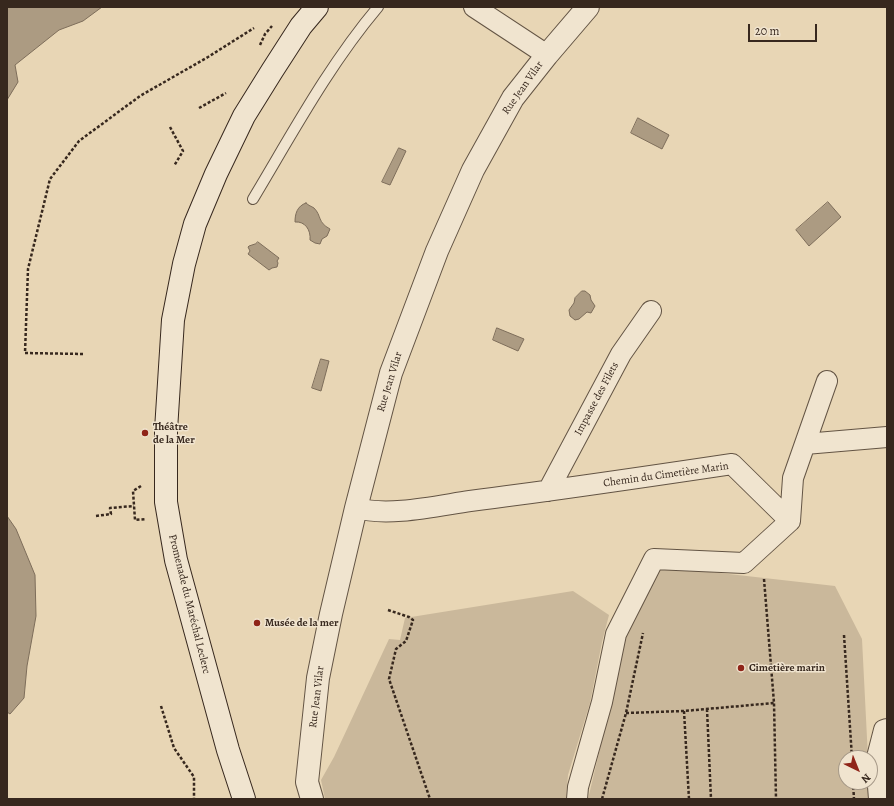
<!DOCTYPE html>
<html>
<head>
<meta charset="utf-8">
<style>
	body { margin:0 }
	#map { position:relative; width:894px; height:806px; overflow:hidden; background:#e8d6b5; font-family:Alegreya,serif }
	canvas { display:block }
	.frame { position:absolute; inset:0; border:8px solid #37281e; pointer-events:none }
	.north { position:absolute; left:838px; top:750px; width:40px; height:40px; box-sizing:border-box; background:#f0e4cf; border:1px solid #a69988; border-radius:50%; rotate:137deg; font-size:11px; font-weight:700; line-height:16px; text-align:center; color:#37281e }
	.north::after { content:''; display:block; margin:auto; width:14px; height:18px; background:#8f2418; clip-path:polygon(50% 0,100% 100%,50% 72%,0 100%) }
	.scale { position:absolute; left:748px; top:24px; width:69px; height:18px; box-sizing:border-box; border:2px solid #37281e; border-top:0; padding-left:5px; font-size:12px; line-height:14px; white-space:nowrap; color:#37281e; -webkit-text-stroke:3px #f0e4cf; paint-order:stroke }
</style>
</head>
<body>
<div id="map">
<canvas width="894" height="806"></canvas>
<div class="frame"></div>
<div class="north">N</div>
<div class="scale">20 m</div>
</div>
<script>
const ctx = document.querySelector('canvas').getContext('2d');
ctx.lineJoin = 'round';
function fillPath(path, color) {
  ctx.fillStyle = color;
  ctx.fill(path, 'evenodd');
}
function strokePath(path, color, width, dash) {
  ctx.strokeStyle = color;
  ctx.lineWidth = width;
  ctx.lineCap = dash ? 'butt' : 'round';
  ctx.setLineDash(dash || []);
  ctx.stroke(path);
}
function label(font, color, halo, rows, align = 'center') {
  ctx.font = font + ' Alegreya,serif';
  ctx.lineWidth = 3;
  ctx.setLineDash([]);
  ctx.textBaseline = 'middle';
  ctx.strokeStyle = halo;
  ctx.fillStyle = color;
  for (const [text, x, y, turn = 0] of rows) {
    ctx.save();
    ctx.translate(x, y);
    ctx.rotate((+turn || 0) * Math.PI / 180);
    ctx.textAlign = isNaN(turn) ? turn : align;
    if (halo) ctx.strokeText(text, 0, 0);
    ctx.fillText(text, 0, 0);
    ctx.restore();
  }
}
fillPath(new Path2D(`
	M658 566 835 586 862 639 868 758H846V782H869L870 799H588L612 698 624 632Z
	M573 591 609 615 602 642 590 703 568 775 566 799H325L321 780 334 757 389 639 400 640 405 618Z`), '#cab89b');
const water = new Path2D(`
	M7 7H102L83 21 59 30 15 65 18 82 7 100Z
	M638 118 669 135 662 149 631 133Z
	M399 148 406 151 390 185 382 182Z
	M828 202 841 217 809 246 796 230Z
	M306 203C309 206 311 206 314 208 322 216 317 222 330 229L327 236 322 239 320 244 315 243 310 240C311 230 305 221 295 222 295 214 297 206 306 203Z
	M258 242 279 258 277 261 278 263 277 267 272 268 269 270 248 254 250 251 248 247 249 246 255 244Z
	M582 291H585L590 295 591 300 595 306 591 313 587 312 579 319 575 320 570 316 569 310 574 303 575 298Z
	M497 328 524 339 518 351 493 340Z
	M321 359 329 361 321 391 312 388Z
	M7 516 16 529 35 575 36 616 27 666 24 698 10 714 7 712Z`);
fillPath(water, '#ac9b82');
strokePath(water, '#7d6d5a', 1);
const service = new Path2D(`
	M253 199C292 134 329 65 378 7`);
const minor = new Path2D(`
	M474 7 547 55
	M805 444 887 437
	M548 491 621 354 651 311
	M356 508C389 517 436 506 470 501 558 490 645 477 732 464L790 521 744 563 654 559 616 634 602 702 578 787 577 799
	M790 521 793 478 827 381
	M879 799 876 761 884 730 887 729`);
const tertiary = new Path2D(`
	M312 799 307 782 318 678 331 614 356 508 391 373 437 251 473 170 513 98 547 55 588 7`);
const secondary = new Path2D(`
	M244 799 228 750 176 560 166 502V430L173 320 184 264 195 224 216 174 244 116 272 71 301 26 317 7`);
strokePath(service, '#635444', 12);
strokePath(minor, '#635444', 22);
strokePath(tertiary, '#635444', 24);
strokePath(secondary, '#37281e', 24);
strokePath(new Path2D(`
	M260 45 265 34 272 26
	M199 108 226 93
	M170 127 183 151 174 166
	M83 354 25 353 28 269 50 179 79 141 140 96 208 57 254 28
	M141 486 133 491 135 520 146 519
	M96 516 111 514 110 508 134 506
	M764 579 774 703 776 799
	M388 610 409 617 413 620 406 641 396 649 389 679 430 799
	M844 635 852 758
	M161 706 174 748 194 777V799
	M707 709 711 799
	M684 711 689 799
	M626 713 684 711 774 703
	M853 782 854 799
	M602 799 626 713 643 633`), '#37281e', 2.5, [3, 2]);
strokePath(service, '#f0e4cf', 10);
strokePath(minor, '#f0e4cf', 20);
strokePath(tertiary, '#f0e4cf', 22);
strokePath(secondary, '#f0e4cf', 22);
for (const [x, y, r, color] of [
	[145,433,4,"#8f2418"],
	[257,623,4,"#8f2418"],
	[741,668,4,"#8f2418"]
]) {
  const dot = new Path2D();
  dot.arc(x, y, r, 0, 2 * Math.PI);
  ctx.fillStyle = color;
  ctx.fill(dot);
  strokePath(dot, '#f0e4cf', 1.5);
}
label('11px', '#37281e', '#f0e4cf', [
	["Rue Jean Vilar",523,88,-55],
	["Rue Jean Vilar",390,382,-73],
	["Impasse des Filets",597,399,-62],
	["Chemin du Cimetière Marin",666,475,-8],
	["Promenade du Maréchal Leclerc",189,604,76],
	["Rue Jean Vilar",317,697,-83]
]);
label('bold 11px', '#37281e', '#f0e4cf', [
	["Théâtre",153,427],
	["de la Mer",153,440],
	["Musée de la mer",265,623],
	["Cimetière marin",749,668]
], 'left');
</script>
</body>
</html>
